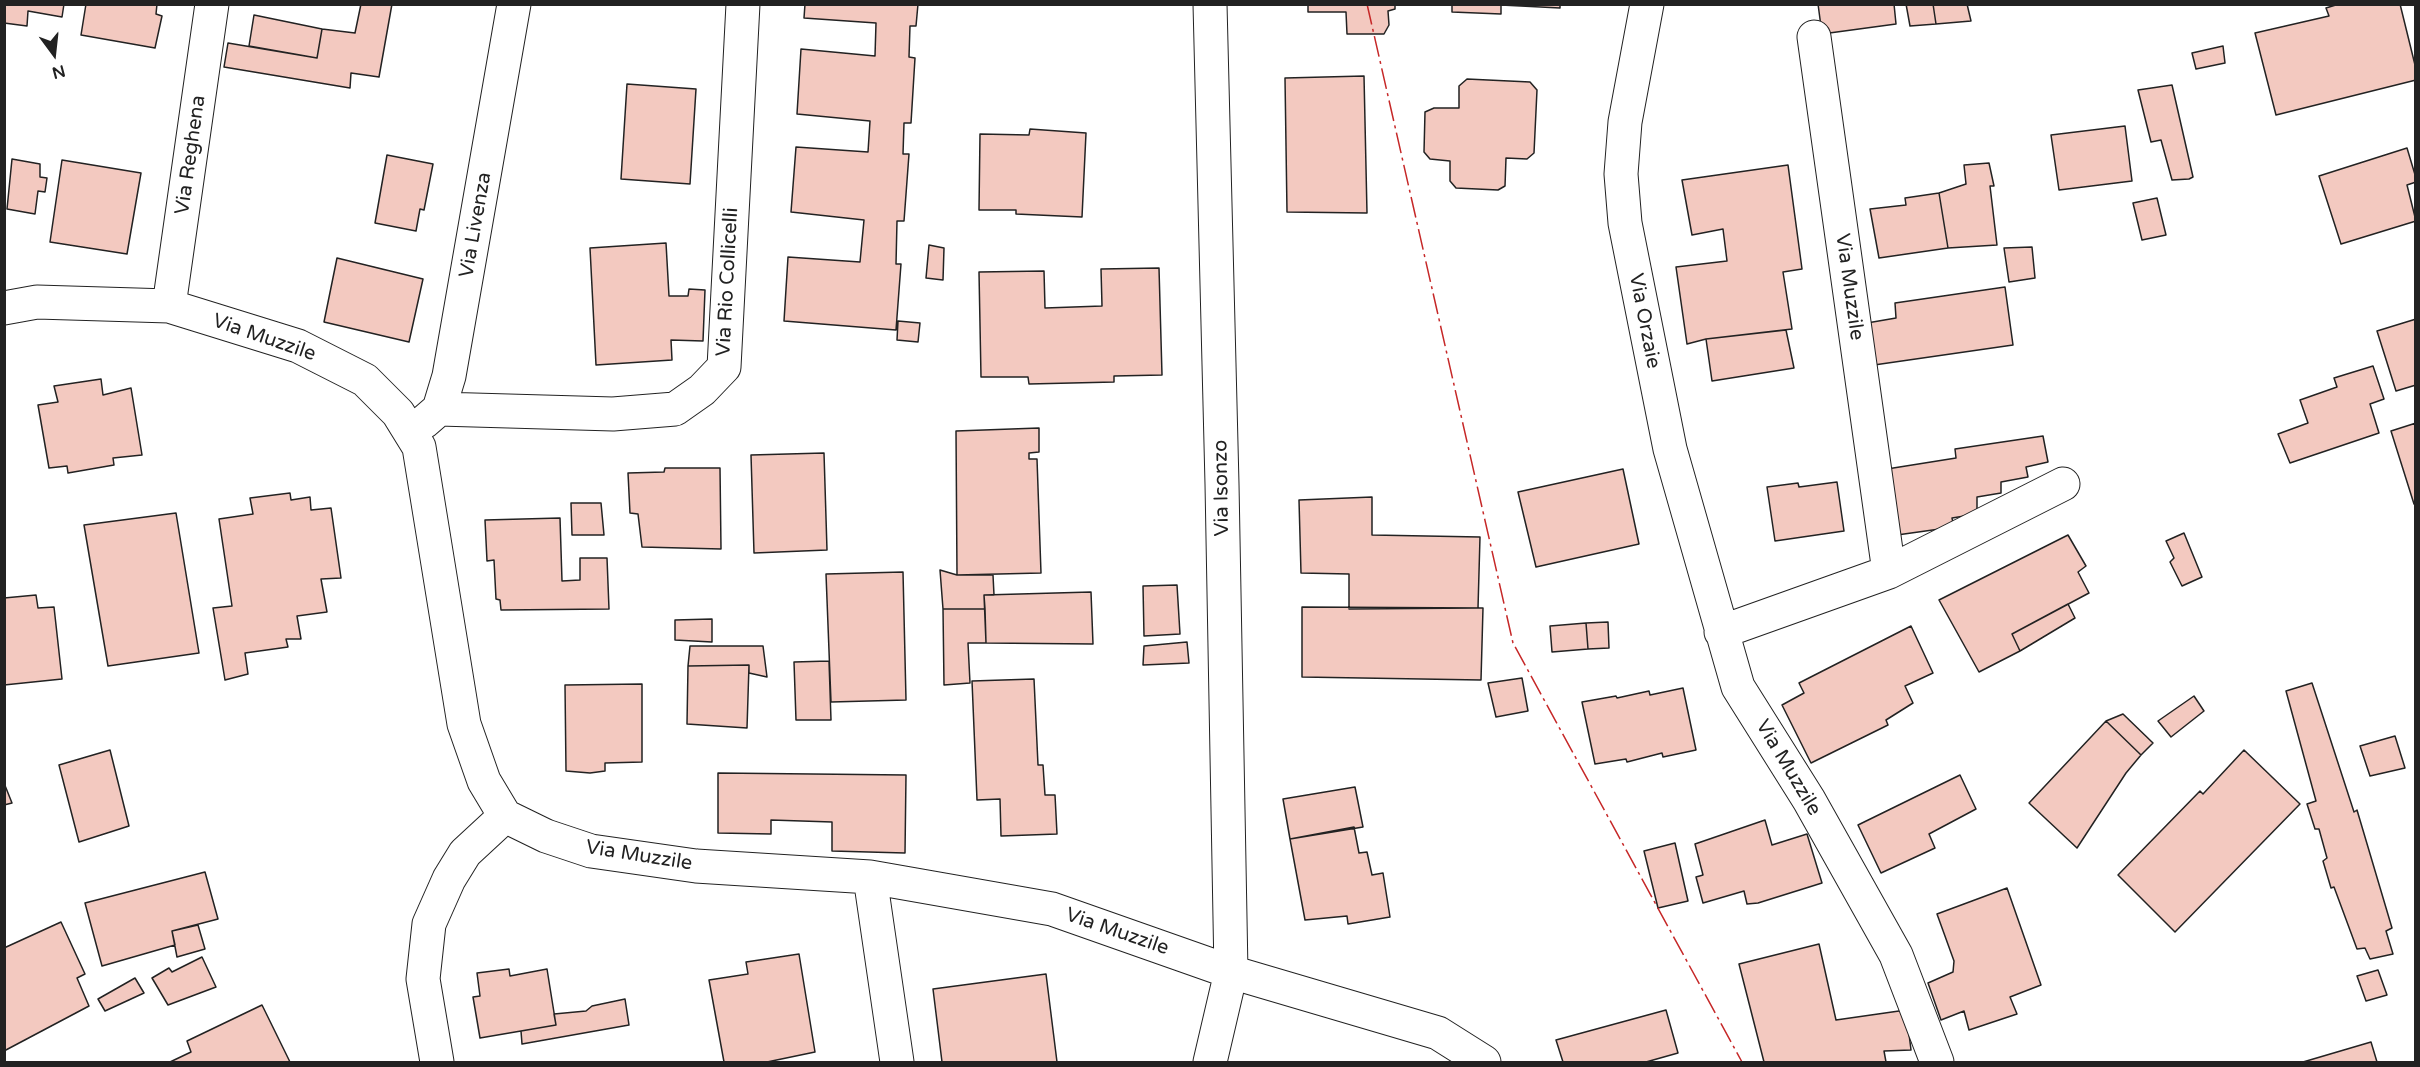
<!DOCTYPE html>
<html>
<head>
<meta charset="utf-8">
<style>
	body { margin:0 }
	#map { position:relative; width:2420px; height:1067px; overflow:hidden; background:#fff; font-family:"Varela Round",sans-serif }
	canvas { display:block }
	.frame { position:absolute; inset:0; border:6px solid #222; pointer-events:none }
	.north { position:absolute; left:24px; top:24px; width:60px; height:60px; -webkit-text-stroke:4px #fff; paint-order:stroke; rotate:165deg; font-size:16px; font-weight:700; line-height:24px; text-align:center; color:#222 }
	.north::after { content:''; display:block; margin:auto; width:21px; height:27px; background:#222; clip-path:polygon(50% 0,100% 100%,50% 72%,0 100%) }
</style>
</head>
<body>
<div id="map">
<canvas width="2420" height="1067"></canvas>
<div class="frame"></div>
<div class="north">N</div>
</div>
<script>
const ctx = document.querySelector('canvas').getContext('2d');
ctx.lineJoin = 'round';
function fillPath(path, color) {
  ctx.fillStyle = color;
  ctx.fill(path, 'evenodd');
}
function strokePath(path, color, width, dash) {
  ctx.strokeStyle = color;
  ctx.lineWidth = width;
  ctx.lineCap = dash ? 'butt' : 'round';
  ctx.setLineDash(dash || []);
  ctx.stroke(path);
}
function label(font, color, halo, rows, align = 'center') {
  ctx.font = font + ' "Varela Round",sans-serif';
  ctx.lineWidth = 4.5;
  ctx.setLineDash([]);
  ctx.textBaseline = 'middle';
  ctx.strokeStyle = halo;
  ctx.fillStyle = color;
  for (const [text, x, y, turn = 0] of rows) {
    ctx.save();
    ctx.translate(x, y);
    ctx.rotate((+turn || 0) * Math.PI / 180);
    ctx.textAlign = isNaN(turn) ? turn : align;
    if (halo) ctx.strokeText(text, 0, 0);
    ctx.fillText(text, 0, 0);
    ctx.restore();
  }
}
const building = new Path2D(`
	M4 4H64L62 17 28 11 27 26 4 23Z
	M86 4H157L156 14 162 16 155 48 81 35Z
	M361 4H392L379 77 351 73 350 88 224 67 228 43 317 58 322 29 355 33Z
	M805 4H918L916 26H910L909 57 915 58 911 123H904L903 154H909L904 221H897L896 264H901L896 330 784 321 788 257 860 262 864 220 791 212 796 147 868 152 870 121 797 114 801 49 875 56 876 23 804 18Z
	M1308 4H1395V9L1388 11 1389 25 1384 34H1347L1346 12H1308Z
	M1452 4H1560V8L1501 5V14L1452 12Z
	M1818 4H1894L1896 24 1822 34Z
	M1906 4H1933L1936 24 1910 26Z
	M1933 4H1967L1971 21 1936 24Z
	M2339 4H2400L2416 69V80L2276 115 2255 33 2329 16 2326 8Z
	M254 15 322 29 317 58 249 46Z
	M2223 46 2225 63 2196 69 2192 53Z
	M1364 76 1367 213 1287 212 1285 78Z
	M1467 79 1530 82 1537 90 1534 153 1527 159 1506 158 1505 186 1498 190 1456 188 1450 181V161L1430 159 1424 152 1425 112 1434 108H1459V86Z
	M627 84 696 89 690 184 621 179Z
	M2172 85 2193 177 2189 179 2172 180 2161 140 2151 142 2138 90Z
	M2125 126 2132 181 2059 190 2051 135Z
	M1030 129 1086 133 1082 217 1016 214V210H979L980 134 1029 135Z
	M2407 148 2416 178V182L2407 185 2416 221 2341 244 2319 176Z
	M387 155 433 164 424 210 420 209 416 231 375 223Z
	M12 159 40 164V177L47 178 45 192 38 191 35 214 7 209Z
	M62 160 141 173 127 254 50 242Z
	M1989 163 1994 186H1990L1997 245 1948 248 1939 193 1966 184 1964 165Z
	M1788 165 1802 269 1783 272 1792 329 1706 339 1687 344 1676 267 1727 261 1723 229 1692 235 1682 180Z
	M1939 193 1948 248 1879 258 1870 209 1906 205 1905 198Z
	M2157 198 2166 235 2142 240 2133 203Z
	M666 243 669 296H688L689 289 705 290 703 341 671 340 672 360 596 365 590 248Z
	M929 245 944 248 943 280 926 278Z
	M2032 247 2035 278 2009 282 2004 248Z
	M337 258 423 279 409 342 324 322Z
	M1159 268 1162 375 1114 376V382L1029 384 1028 377H981L979 272 1044 271 1045 308 1102 306 1101 269Z
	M2005 287 2013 345 1874 365 1867 323 1896 318 1895 303Z
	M2416 319V385L2396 391 2377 331Z
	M898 321 920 323 918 342 897 340Z
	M1786 330 1794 368 1712 381 1706 339Z
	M2373 366 2384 399 2370 404 2379 433 2290 463 2278 434 2308 423 2300 400 2337 387 2334 378Z
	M101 379 103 395 131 388 142 455 113 458 114 465 68 473 67 466 49 468 38 405 58 402 54 386Z
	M2416 423V504H2414L2391 431Z
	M1039 428V452L1029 453V459H1037L1041 573 957 575 956 431Z
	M2043 436 2048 462 2026 467 2028 477 2001 482V493L1977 497V514L1952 518 1954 527 1897 535 1887 469 1956 458 1955 449Z
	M824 453 827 550 754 553 751 455Z
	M665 468H720L721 549 642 547 638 514 630 513 628 473 664 472Z
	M1623 469 1639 544 1536 567 1518 492Z
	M1837 482 1844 531 1775 541 1767 487 1798 483 1799 487Z
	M290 493 291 500 310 497 311 510 331 508 341 578 321 579 327 612 297 616 301 639H286L288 647 245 653 248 674 225 680 213 608 232 606 219 519 253 514 250 498Z
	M1372 497V535L1480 537 1478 608 1349 609V574L1301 573 1299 500Z
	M571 503H601L604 535H572Z
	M176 513 199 653 108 666 84 525Z
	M560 518 562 581 580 580V558H607L609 609 501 610 500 600 496 599 494 560 487 561 485 520Z
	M2184 533 2202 577 2182 586 2170 562 2174 558 2166 541Z
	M2068 535 2086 566 2078 572 2089 593 2012 634 2020 651 1979 672 1939 600Z
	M940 570 957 575H993L994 595H984L985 609H943Z
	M903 572 906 700 831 702 826 574Z
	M1177 585 1180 634 1144 636 1143 586Z
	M1091 592 1093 644 986 643 984 595Z
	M36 595 38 608 54 607 62 679 4 685V598Z
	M2068 604 2075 618 2020 651 2012 634Z
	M1302 607 1483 608 1481 680 1302 677Z
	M943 609H985L986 643H968L970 683 944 685Z
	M712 619V642L675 640V620Z
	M1608 622 1609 648 1588 649 1586 623Z
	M1586 623 1588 649 1552 652 1550 626Z
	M1911 626 1933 673 1905 686 1913 703 1886 720 1888 725 1811 763 1782 705 1804 693 1799 683Z
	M1187 642 1189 663 1143 665 1144 646Z
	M690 646H763L767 677 749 673V665L688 666Z
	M829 661 831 720H796L794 662Z
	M749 665 747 728 687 724 688 666Z
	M1522 678 1528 711 1496 717 1488 683Z
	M1034 679 1038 765H1043L1045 795H1055L1057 834 1001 836 1000 799 977 800 972 681Z
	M2312 683 2354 812 2357 810 2392 928 2386 931 2393 954 2370 959 2365 948 2357 949 2334 887 2331 888 2323 861 2327 858 2319 829H2315L2307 804 2316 801 2286 691Z
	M642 684V762L605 763V771L590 773 566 771 565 685Z
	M1683 688 1696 750 1663 757 1662 753 1627 762 1626 759 1595 764 1582 702 1616 696 1617 698 1649 691 1650 695Z
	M2194 696 2204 711 2171 737 2158 721Z
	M2123 714 2153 743 2141 755 2106 721Z
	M2106 721 2141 755 2126 773 2077 848 2029 803Z
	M2395 736 2405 768 2370 776 2360 746Z
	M110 750 129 826 79 842 59 765Z
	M2244 750 2300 804 2175 932 2118 875 2200 791 2203 794Z
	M718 773 906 775 905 853 832 851V822L771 820V834L718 833Z
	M1960 775 1976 809 1929 834 1935 848 1881 873 1858 825Z
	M4 783 12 803 4 805Z
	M1355 787 1363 827 1290 839 1283 799Z
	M1765 820 1772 845 1807 834 1822 883 1758 903 1747 904 1744 891 1703 903 1696 877 1703 875 1695 844Z
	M1354 827 1359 853 1367 852 1372 875 1383 873 1390 917 1348 924 1347 916 1305 920 1290 839Z
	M1675 843 1688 901 1658 908 1644 851Z
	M205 872 218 919 172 931 175 945 102 966 85 903Z
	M2007 888 2041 985 2010 997 2017 1014 1969 1030 1964 1011 1941 1020 1928 983 1953 972 1954 961 1937 914Z
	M61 922 85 974 77 978 89 1006 4 1051V948Z
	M198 925 205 949 177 957 172 931Z
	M1819 944 1836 1020 1906 1010 1911 1050 1884 1051 1886 1062H1764L1739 964Z
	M799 954 815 1052 767 1062H724L709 980 748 974 746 962Z
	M202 957 216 987 168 1005 152 978 169 968 172 972Z
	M509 969 510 976 547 969 556 1025 480 1038 473 997 480 996 477 973Z
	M2378 970 2387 995 2366 1001 2357 976Z
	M1046 974 1057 1062H942L933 989Z
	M135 978 144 993 105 1011 98 999Z
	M625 999 629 1025 522 1044 521 1031 556 1025 554 1014 586 1011 592 1006Z
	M262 1005 290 1062H170L191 1052 187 1041Z
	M1666 1010 1678 1053 1646 1062H1563L1556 1040Z
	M2371 1042 2377 1062H2303Z`);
fillPath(building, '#f3c9c0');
strokePath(building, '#222', 1.5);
const minor = new Path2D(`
	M1210 4 1222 484 1231 972 1210 1062
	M1647 4 1625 122 1621 174 1625 223 1670 449 1738 687 1809 800 1896 955 1937 1062
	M1814 37 1889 572
	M169 306 212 4
	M4 308 37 302 169 306 298 346 365 380 398 413 419 447 464 724 484 781 505 816 546 836 591 851 696 866 870 877 1052 909 1231 972 1438 1033 1484 1062
	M439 409 613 414 675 409 702 390 724 367 743 4
	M424 422 439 409 449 376 514 4
	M1721 632 1889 572 2063 484
	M870 877 897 1062
	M437 1062 423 979 429 924 449 879 465 853 505 816`);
strokePath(minor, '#222', 35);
strokePath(minor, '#fff', 33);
strokePath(new Path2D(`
	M1367 4 1513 643 1742 1062`), '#c62828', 1.5, [21, 4.5, 3, 4.5]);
label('20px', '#222', '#fff', [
	["Via Reghena",191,155,-82],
	["Via Livenza",476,225,-80],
	["Via Rio Collicelli",728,282,-87],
	["Via Muzzile",1849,287,82],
	["Via Orzaie",1644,321,79],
	["Via Muzzile",264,338,19],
	["Via Isonzo",1222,488,-91],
	["Via Muzzile",1788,768,59],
	["Via Muzzile",639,856,9],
	["Via Muzzile",1117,932,19]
]);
</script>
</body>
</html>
